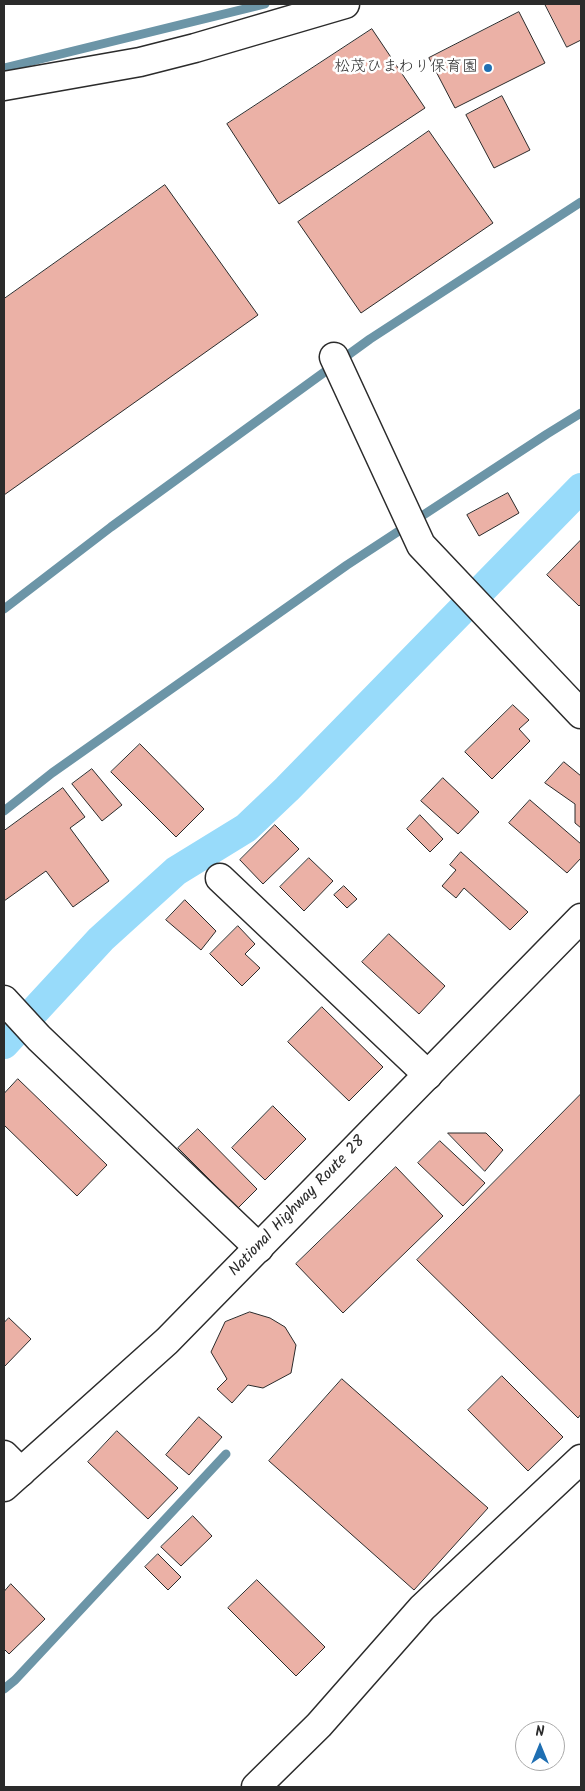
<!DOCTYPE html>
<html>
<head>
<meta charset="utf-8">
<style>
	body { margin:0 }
	#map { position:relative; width:585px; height:1791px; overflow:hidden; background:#fff; font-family:Kalam,sans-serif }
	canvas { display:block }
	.frame { position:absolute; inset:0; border:5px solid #2b2b2b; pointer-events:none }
	.north { position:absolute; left:515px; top:1721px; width:50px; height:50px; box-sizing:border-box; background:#fff; border:1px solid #aaa; border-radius:50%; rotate:0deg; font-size:14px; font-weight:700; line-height:20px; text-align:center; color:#2b2b2b }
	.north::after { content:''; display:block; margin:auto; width:18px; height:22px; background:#1f6fb2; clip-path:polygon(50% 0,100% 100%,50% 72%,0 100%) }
</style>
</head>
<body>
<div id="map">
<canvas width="585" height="1791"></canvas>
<div class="frame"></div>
<div class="north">N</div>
</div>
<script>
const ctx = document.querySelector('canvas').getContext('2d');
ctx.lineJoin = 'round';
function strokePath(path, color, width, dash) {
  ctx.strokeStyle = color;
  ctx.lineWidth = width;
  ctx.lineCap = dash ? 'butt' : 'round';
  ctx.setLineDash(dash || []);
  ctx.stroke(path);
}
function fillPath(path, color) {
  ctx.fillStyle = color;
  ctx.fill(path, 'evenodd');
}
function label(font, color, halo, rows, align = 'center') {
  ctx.font = font + ' Kalam,"Klee One",sans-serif';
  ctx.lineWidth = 5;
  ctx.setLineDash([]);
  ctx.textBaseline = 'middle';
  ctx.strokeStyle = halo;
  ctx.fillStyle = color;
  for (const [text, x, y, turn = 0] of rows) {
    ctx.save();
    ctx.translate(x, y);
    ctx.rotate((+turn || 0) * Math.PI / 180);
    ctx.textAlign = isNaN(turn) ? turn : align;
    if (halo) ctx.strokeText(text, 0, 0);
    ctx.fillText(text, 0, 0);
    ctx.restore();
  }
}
strokePath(new Path2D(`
	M4 68 265 4
	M4 609 111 527 370 339 581 202
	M4 811 52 773 347 565 547 434 581 413
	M4 1689 15 1680 226 1454`), '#6c95a7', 9);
strokePath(new Path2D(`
	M4 1044 101 939 176 871 246 828 287 789 581 488`), '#98dbfa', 30);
const building = new Path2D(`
	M545 4H581V40L567 47Z
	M519 12 545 63 455 108 429 58Z
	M372 29 425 108 279 204 227 124Z
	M502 96 530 150 494 168 466 115Z
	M429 131 493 223 361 313 298 222Z
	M165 185 258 315 4 495V299Z
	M508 493 519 513 479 536 467 515Z
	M581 540V604L579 606 547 575Z
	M513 705 529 720 519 729 530 741 492 779 465 752Z
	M140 744 204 809 176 837 111 772Z
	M564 762 581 776V828L575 823V804L545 783Z
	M92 769 122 805 102 821 72 784Z
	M443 778 479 812 458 834 421 801Z
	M63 788 85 817 70 828 109 881 73 907 46 871 4 901V831Z
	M530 800 581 844V858L567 873 509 823Z
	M420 815 443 839 430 852 407 829Z
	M275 825 299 849 263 884 240 860Z
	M461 852 528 912 510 930 464 888 456 898 442 886 456 870 450 865Z
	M309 858 333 881 304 911 280 887Z
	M344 886 357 899 347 908 334 895Z
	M185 900 216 931 201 950 166 920Z
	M238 926 255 944 245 954 260 968 242 986 210 954Z
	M389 934 445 986 419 1014 362 962Z
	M322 1007 383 1067 349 1101 288 1042Z
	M18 1079 107 1165 77 1196 4 1125V1094Z
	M581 1094V1414L578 1418 417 1260Z
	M273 1106 306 1139 265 1180 232 1148Z
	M198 1129 257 1189 238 1208 178 1148Z
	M448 1133H486L503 1150 485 1171Z
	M440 1141 485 1183 463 1206 418 1163Z
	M396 1167 443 1216 343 1313 296 1264Z
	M250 1312 270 1318 285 1327 296 1345 291 1373 263 1388 248 1385 232 1403 217 1389 227 1379 211 1352 225 1322Z
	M9 1318 31 1339 4 1367V1323Z
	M502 1376 563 1437 528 1471 468 1410Z
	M342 1379 488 1508 414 1590 269 1461Z
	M199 1417 222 1437 189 1475 166 1455Z
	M117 1431 178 1488 148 1519 88 1462Z
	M193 1516 212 1536 181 1566 161 1547Z
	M158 1554 181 1577 168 1590 145 1567Z
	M257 1580 325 1647 296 1676 228 1608Z
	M11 1584 45 1619 9 1654 4 1649V1592Z`);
fillPath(building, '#ebb1a6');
strokePath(building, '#2b2b2b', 1);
const minor = new Path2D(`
	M4 86 140 62 195 48 345 4
	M334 357 421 545 581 714
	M220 878 428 1075
	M4 1000 39 1038 259 1248
	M4 1455 21 1472
	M256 1787 319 1725 422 1608 581 1459`);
const highway = new Path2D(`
	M4 1487 167 1341 581 918`);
strokePath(minor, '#2b2b2b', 31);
strokePath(highway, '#2b2b2b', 31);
strokePath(minor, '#fff', 28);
strokePath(highway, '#fff', 28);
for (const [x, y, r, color] of [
	[488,68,5,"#1f6fb2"]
]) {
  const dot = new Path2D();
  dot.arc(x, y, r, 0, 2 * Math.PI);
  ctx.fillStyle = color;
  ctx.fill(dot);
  strokePath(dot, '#fff', 2);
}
label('16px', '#2b2b2b', '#fff', [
	["松茂ひまわり保育園",478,68]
], 'right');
label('16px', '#2b2b2b', '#fff', [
	["National Highway Route 28",298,1207,-46]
]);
</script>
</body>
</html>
